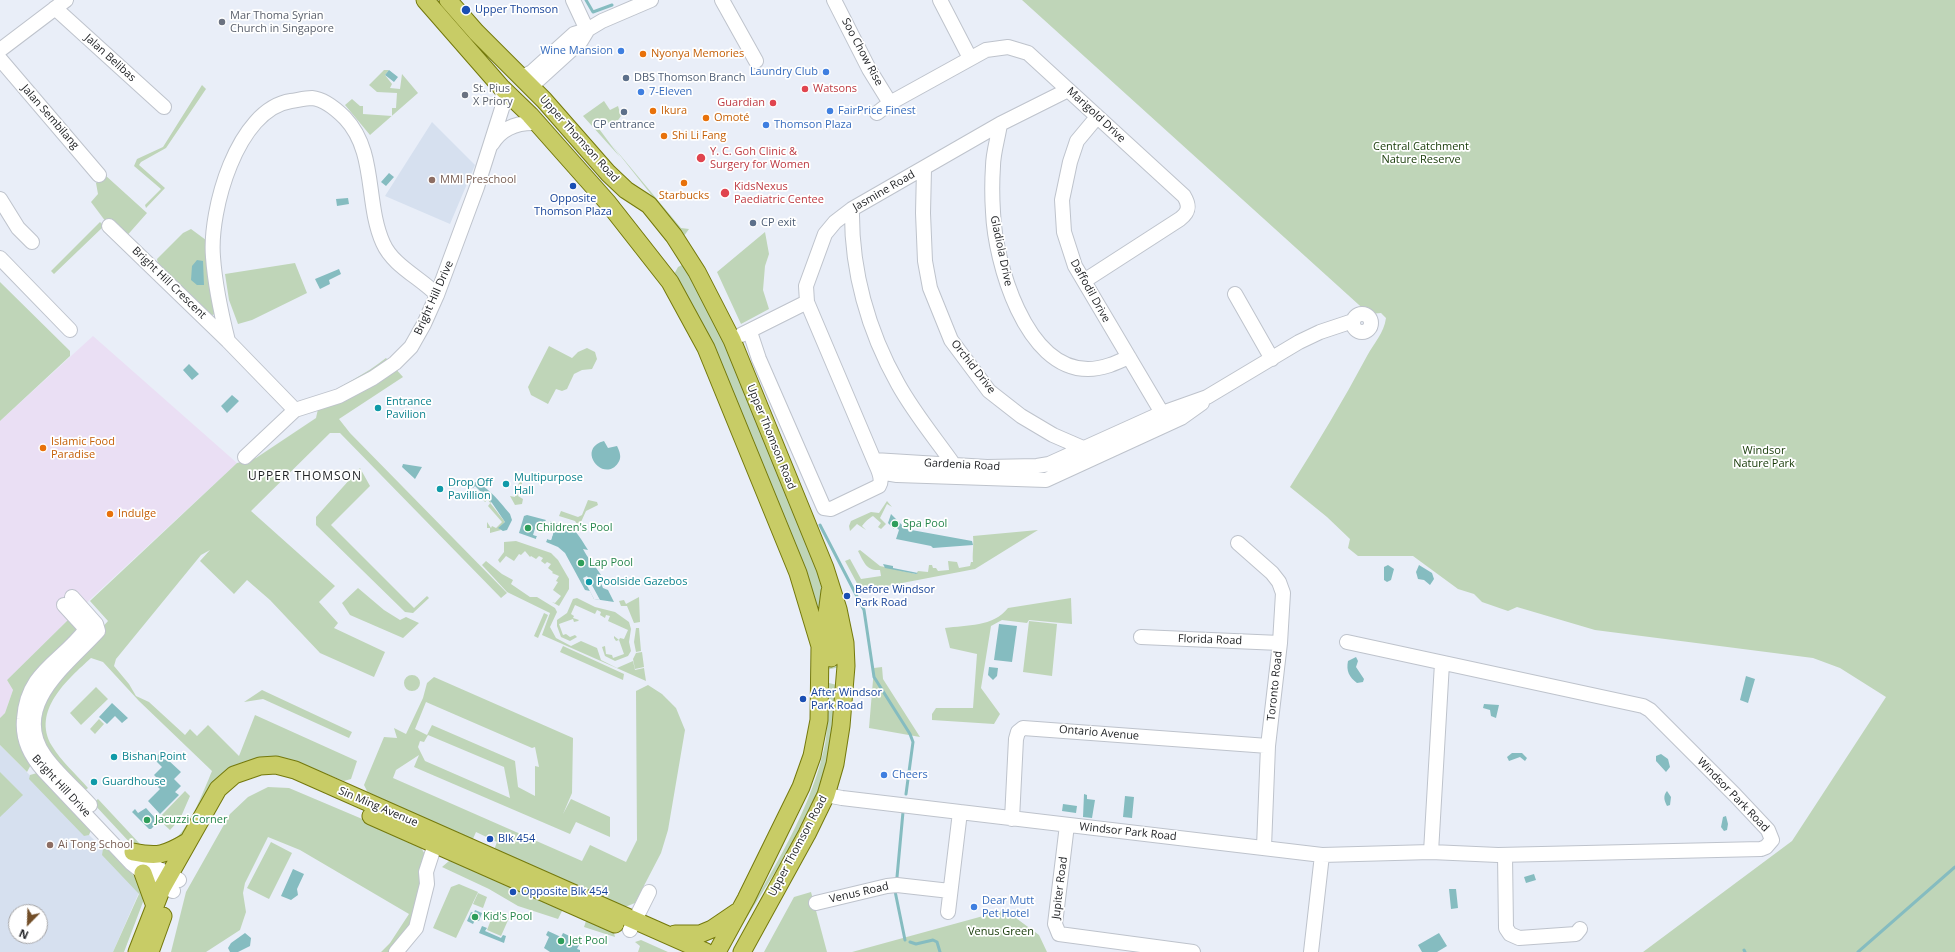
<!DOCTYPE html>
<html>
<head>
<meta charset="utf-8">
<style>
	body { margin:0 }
	#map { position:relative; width:1955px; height:952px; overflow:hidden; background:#e9eef8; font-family:"Open Sans",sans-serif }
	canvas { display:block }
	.north { position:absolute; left:8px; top:904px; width:40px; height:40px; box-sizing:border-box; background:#fff; border:1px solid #a5a5a7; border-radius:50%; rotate:203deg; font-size:11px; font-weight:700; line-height:16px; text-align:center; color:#1d1f22 }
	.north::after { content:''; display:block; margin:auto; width:14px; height:18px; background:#724e28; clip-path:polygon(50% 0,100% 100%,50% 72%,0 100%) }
</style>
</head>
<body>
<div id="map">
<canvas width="1955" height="952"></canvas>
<div class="north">N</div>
</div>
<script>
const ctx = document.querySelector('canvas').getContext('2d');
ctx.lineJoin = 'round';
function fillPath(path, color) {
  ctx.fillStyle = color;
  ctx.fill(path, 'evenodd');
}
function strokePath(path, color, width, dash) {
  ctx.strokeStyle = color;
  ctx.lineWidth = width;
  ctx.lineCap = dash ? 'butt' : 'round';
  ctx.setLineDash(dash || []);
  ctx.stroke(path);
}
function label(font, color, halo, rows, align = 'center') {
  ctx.font = font + ' "Open Sans",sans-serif';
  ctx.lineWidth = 3.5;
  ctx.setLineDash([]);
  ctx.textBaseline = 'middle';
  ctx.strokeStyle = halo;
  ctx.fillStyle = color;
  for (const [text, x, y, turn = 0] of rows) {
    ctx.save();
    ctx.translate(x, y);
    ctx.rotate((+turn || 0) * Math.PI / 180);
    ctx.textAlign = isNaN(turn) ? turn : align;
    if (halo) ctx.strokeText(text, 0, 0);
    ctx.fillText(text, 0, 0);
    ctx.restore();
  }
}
fillPath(new Path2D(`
	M93 336 237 463 69 619 7 680 13 690 5 713 0 718V421Z`), '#eadff4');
fillPath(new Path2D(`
	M432 122 475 165 450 224 385 196Z
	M0 745 103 849 140 890 113 952H0ZM16 912H40V936H16Z`), '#d6e0ef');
fillPath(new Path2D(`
	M1022 0H1955V952H1643L1792 841 1886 697 1840 668 1813 658 1595 630 1517 607 1508 611 1482 602 1474 594 1458 589 1413 556H1358L1348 548 1350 539 1327 517 1290 487C1317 444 1343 401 1367 356 1374 343 1384 333 1386 318L1381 313 1369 314Z
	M384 70H389L385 75 392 84 390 88 400 89 402 74 418 93 370 135 345 105 352 99 360 106H363V114L392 116V108H396L397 93 377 92 369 85Z
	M202 85 206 89 166 148 141 162 139 165 165 188 146 208 145 205 161 189 134 166 137 159 163 147Z
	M604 101 610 110 618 106 621 116 616 123 594 122 620 157 583 116Z
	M611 144 681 228 689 229 684 236Z
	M105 175 147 213 124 239 109 226 91 202 98 194 96 183Z
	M100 222 104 226 54 274 51 271Z
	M191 229 210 243 216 314 208 316 158 264 157 259 183 233Z
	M765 232 769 254 765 266 763 290 769 309 741 324 717 272Z
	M295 263 307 293 252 320 238 324 229 300 225 274Z
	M686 263 697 272 825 568 846 666 820 671V646L672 278 678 267Z
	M0 282 70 351V356L0 421Z
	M549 346 572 358 578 352 587 348 595 352 597 359 592 369 582 370 574 374 567 389 562 391 556 389 548 404 531 395 528 387Z
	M386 358 403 377 339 419 350 433 507 593 501 598 340 433H330L251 511 335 586 319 602 338 623 334 628 385 652 374 677 320 653 270 600 247 580 234 594 200 561 210 550 201 555 116 659 114 666 129 684 136 696 149 702 185 735 190 729 197 736 208 725 239 756 255 715 357 761 351 779 344 781 289 759 245 764 182 838 171 847 133 846 93 803 98 799 140 844C149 846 161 847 170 843 188 833 204 790 212 771L139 701 103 662 91 658C68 679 31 711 52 746 61 761 76 774 88 788L80 794 40 747 36 714 83 649 108 621 90 601 237 463 256 458 316 418 320 400C341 385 365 375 386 358Z
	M360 468 370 486 331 525 414 608 427 596 429 598 413 613 405 612 316 525V517Z
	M520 479 523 480 518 496 523 499 522 504 515 505 510 496 515 497Z
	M484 495 505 522 499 528 501 530 490 533V528H487V522L491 528 492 526 496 528 502 522 488 506 491 502 488 499 485 502 482 498Z
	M588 500 597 502 598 505 586 511 581 522 577 524 575 521 559 516 561 511 578 517 582 515Z
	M887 501 892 507 887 504 880 518 886 524 881 529 878 527 881 523 873 516C868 519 866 521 862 526L866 530 857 524 850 531 849 526 851 521 871 512 879 513Z
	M1038 530 975 569 871 589 859 587 845 561 850 559 861 579 881 576 880 570C866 571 864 562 858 551L860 550 880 566 916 574 918 571 928 572 929 565H932L933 568H936L938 571 949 570 948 561 957 562 959 568 970 566 971 562H973C972 556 974 545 973 536Z
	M516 541 551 553 558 560 569 579V589L559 606 552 602 555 603 561 596 553 590 558 582 556 581 559 576 552 573 553 572 548 568 551 564 547 562 545 564 541 561 543 558 539 556 536 559 531 556 530 557 525 551 521 555 519 554 514 561 506 556 500 563 502 566 498 560 504 552V542Z
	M486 561 502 574 513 580 511 584 530 597H537L555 608 557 612 550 627 556 638 571 646 581 641 597 648 601 660 617 668 633 661 635 670 644 668 646 681 542 635 550 613 507 592 482 565Z
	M358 588 384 610 400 620 406 617 419 623 403 638 350 615 342 603Z
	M639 597 640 622 634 623 627 606H621L619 601 624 600 626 604Z
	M577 598 595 607 615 612 629 622 631 629 629 642 631 651 628 656 615 661 605 656 602 647 605 646 606 654 612 655 613 658 624 654 619 640 616 641 614 638V636L619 640 620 638 624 639 628 630 608 621 610 616 606 615 605 618 600 615 601 612 597 610 595 614 575 605 571 614 574 616 573 618 579 620 578 621 574 622 573 619 559 624 563 635 566 634 570 637 575 635 577 637 570 641 561 637 557 626V620L567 613 573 599Z
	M1071 598 1072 624 1029 620 1027 623 1002 620 991 626 981 688 1000 714 994 724 932 720V714L936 708H973L977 654 950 648 945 628C967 625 993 627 1008 608Z
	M544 613 548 615 538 638 534 636Z
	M69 619 86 629 42 673 34 759 27 772 0 745V718L5 713 13 690 7 680Z
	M1029 621 1057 624 1052 676 1023 672Z
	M636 628H639L641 651 636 652 634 642Z
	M563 646 624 674 623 680 560 652Z
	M642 652 644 667 635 669 633 659 636 653Z
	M882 667 883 679 920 737 869 728 874 668Z
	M404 683a8 8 0 1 1 16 0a8 8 0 1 1-16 0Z
	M434 677 573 738 572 793 563 814 571 799 610 817V837L576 822 570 834 414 767 419 755 396 770 393 778 582 861 590 845 626 862 637 840 636 691 648 685 662 694 676 708 685 730 668 830 661 853 635 903 615 911 494 850 497 842 476 832 472 841 368 793 364 785 384 737 397 738 394 728 406 734 423 698 427 683ZM426 702 532 748 535 747 539 767 535 766V796L518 787 515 761 432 725 427 735 415 729ZM428 735 504 767 510 798 425 761 418 747 420 741 424 742Z
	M829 683 837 685 836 735 820 792 790 848 726 951C761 888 808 820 824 749 829 730 826 708 826 689L827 685Z
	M96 687 108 699 81 725 70 713Z
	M262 690 352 732 349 738 263 699 244 702Z
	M99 719 104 724 95 734 90 729Z
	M44 771 94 823 89 835 84 836 29 779 30 775Z
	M0 772 23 795 0 817Z
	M268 787 289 788 367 821 420 846 426 856 411 926 390 952H381L390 943 409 914 300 850 268 837 245 883 243 893 246 912 240 930 206 952H171L186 892 230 814 248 797Z
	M185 791 190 796 180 819 170 830 158 819Z
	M271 842 292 853 269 899 247 888Z
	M105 847C120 862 144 878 143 902L124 952H113L139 894 102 855 103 849Z
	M457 860 564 907 558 919 518 906 489 889 442 867 449 861Z
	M459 884 478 892 456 938 433 928 451 887Z
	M811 892 827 952H764L794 897Z
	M478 893 487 897 483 908 473 904Z
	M1005 910 1039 935 1047 952H852Z
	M494 912 509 918 501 936 487 930Z
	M587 918 613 929 615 937 584 927Z
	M641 940 668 952H638L640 946 635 942Z`), '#bfd5b8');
fillPath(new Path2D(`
	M389 70 398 77 394 82 385 75Z
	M389 173 394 177 386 186 381 182Z
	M348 198 349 204 337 206 336 199Z
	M197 260 203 261 204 285H197L191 280 192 266Z
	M339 269 341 274 329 280 330 284 320 289 315 279Z
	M189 364 199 374 192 380 183 370Z
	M232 395 239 401 227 413 221 406Z
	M604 441 608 448 617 446C620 452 622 458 618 463 604 484 575 449 604 441Z
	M403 464 422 467 415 479 402 467Z
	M469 480C488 485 498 500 510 514L512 520 507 530 503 531 498 528 505 522 492 503 475 486 473 488 467 482Z
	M891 514 906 529 972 541 973 545 933 548 931 546 896 539 899 530 895 526 894 529 888 523Z
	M527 515 546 520 545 524 538 522 534 535 537 536 536 539 519 533 524 516Z
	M550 521C575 529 574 527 588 550L583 549C588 559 595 565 601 575L597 574 603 588 608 590 614 602 594 599 590 591 585 590 565 553 558 547 546 542 547 539 551 540 555 528 549 525Z
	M883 564 893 566V568L918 573 916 574 885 568Z
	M1388 565 1394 569 1391 580 1387 582 1384 580V567Z
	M1419 565 1432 573 1434 579 1430 585 1424 580 1418 579 1416 572Z
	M999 624 1017 626 1012 662 994 660Z
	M1356 657 1358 661 1356 667 1364 679 1363 682 1357 683C1349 677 1346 671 1348 661Z
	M989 667 998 668 997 676 993 680 988 675Z
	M1746 676 1755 679 1748 703 1740 700Z
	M112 703 128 718 122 723 115 716 107 724 99 717Z
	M1484 704 1499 705 1496 718 1491 716 1490 710 1483 708Z
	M1512 753H1522L1527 758 1525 761 1520 757 1509 761 1507 757Z
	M159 754 165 760 167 759 181 772 174 779 181 786 175 792 179 795 160 814 148 801 160 789 155 784 159 780 154 775 162 767 154 759Z
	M1661 754 1668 759 1670 767 1666 772 1656 761V756Z
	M1667 791 1671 797 1670 805 1667 806C1664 800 1663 796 1667 791Z
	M1084 794 1087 795V799L1095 800 1092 818 1083 817Z
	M1125 796 1134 797 1132 818 1123 817Z
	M1063 804 1077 806 1076 813 1062 811Z
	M146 808 156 819 154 821 156 824 151 829H149L132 812 135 809 138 813Z
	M1726 816 1728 824 1727 830 1724 831 1721 827 1723 817Z
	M293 869 304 874 297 889 298 895 291 900 281 896Z
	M1534 874 1536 880 1526 883 1524 877Z
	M1449 889H1456L1458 908 1451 909Z
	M475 910 482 913 479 921 475 920 473 924 467 921 471 912 474 913Z
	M482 926 487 928 485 931 501 938 503 935 506 936 504 943 479 933Z
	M548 931 561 937 563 933 576 939 575 943 579 945 577 949 580 950V952H550L544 948 549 937 546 935Z
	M245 933 251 938 250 946 238 952H230L228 948 231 943Z
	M1439 933 1447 946 1437 952H1422L1418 945Z`), '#85bcc0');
fillPath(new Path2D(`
	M546 520 550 521 549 525 555 527 551 540 547 539 546 542H544L545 538H550L553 529 547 526 548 521 545 526 539 524 536 533 539 535 538 540 536 539 537 536 533 535 537 522 544 524Z
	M587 576 600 600 594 599 583 578Z`), '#e9eef8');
strokePath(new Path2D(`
	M586 0 593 12 612 5
	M820 525 864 610 874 677 910 734 913 742 906 794
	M897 877 903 812
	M895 891 905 940
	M910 942 916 944 933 940 937 942 940 952
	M1744 950 1745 952
	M1858 952 1955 867`), '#85bcc0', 3);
const minor = new Path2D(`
	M573 0 587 30
	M722 0 756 61
	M834 0 869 69 890 103
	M940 0 970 58
	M55 8 164 107
	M0 50 66 0
	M0 59 99 175
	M522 77 532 72 574 34 587 30 602 21 651 0
	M532 89 537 81 581 41 587 31
	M877 113 890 103 986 50 1008 47 1028 53 1184 196C1190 206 1189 212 1180 219L1084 281
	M1097 117 1077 141 1070 162 1062 200 1064 232 1075 266 1162 413
	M1000 124C998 138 993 153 993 166 992 181 992 197 993 212 995 262 1025 369 1088 369 1103 369 1116 363 1129 357
	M492 144C502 127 518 122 537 123
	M924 169 923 213 925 261 930 288 951 340 989 391 1021 416 1053 435 1083 448
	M0 199 18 228 32 242
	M852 209C851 270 868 331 898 384 914 413 935 438 954 465
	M109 226 228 341 295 410
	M0 258 70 330
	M1235 294 1272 359
	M1353 323a9 9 0 1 1 18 0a9 9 0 1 1-18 0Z
	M750 332 759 359 824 508 831 509 879 486C884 478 877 468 874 460L807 302 806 286 825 234 835 222 852 209 1000 124 1068 90
	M741 335 807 302
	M228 341C221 313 215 285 213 257 209 211 237 109 291 101 298 100 305 98 312 98 324 99 337 110 345 118 377 152 365 203 383 243 393 266 421 278 437 295
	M245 457 295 410 339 396 373 378 395 363 411 347 424 324 437 295 477 187 504 102 501 87
	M874 460 987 467 1037 466 1049 464 1162 413 1207 397 1299 342 1320 332 1353 321
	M879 472 897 475 1046 480 1181 418 1202 403
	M1238 543 1272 573 1279 582 1283 593 1280 643 1268 746 1264 847
	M72 597 96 624 98 631C68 664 10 705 44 755 56 773 75 788 90 805
	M64 605 86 629C62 662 27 671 24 719 22 740 31 756 44 771L131 863 155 882 173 891
	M1141 637 1280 643
	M826 795 842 798 1322 855 1431 852 1498 855 1761 849 1766 847 1772 840 1768 830 1735 795 1650 710 1643 706 1347 642
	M1012 819 1016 739 1018 732 1023 728 1268 746
	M1067 825 1055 924 1059 934 1193 952
	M132 851 140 859 179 880
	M1431 852 1442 663
	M1505 855 1506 928 1510 934 1519 938 1576 934 1580 929
	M816 903 887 886 897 885 950 891
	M948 912 960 812
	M630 930 649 892
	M396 952 416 928 427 884 426 872 438 835
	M1311 952 1322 855`);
const major = new Path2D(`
	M425 0 501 87 530 115 608 203 670 282 706 348 798 573 820 646 819 720 812 756 801 787 746 899 717 952
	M448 0 476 32 544 100 608 173 626 190 649 205 674 236 697 272 732 340 825 568 838 609 845 643 846 666 841 726 835 764 826 795 807 834 742 952
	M830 591 827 614 831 658
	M371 816 615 924
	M133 852C158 857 165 855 187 842
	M143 873 155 906
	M675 934H700L712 929 737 912
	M137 952 162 888 218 789 234 775 260 766 276 765 295 770 706 952
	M150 952 163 916`);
strokePath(minor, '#bec3cc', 16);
strokePath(major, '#74790c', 19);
strokePath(minor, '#fff', 14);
strokePath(major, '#c8cc66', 17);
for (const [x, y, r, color] of [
	[466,10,5,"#1a4fb4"],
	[222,22,4,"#6b7280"],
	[621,51,4,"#3f7fe0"],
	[643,54,4,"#e8710a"],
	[826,72,4,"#3f7fe0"],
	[626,78,4,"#5c6f8a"],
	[805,89,4,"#e0444e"],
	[641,92,4,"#3f7fe0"],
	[465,95,4,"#6b7280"],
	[773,103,4,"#e0444e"],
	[653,111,4,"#e8710a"],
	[830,111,4,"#3f7fe0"],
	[624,112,4,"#5c6f8a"],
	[706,118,4,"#e8710a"],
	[766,125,4,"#3f7fe0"],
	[664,136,4,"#e8710a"],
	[701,158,5,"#e0444e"],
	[432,180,4,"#8d6e63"],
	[684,183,4,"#e8710a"],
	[573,186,4,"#1a4fb4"],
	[725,193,5,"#e0444e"],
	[753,223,4,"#5c6f8a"],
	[378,408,4,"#0f9aa8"],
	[43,448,4,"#e8710a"],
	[506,484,4,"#0f9aa8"],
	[440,489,4,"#0f9aa8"],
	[110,514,4,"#e8710a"],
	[895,524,4,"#2e9e5b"],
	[528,528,4,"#2e9e5b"],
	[581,563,4,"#2e9e5b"],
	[589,582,4,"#0f9aa8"],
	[847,596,4,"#1a4fb4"],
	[803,699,4,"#1a4fb4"],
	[114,757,4,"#0f9aa8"],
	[884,775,4,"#3f7fe0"],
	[94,782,4,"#0f9aa8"],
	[147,820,4,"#2e9e5b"],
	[490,839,4,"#1a4fb4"],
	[50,845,4,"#8d6e63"],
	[513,892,4,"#1a4fb4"],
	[974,907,4,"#3f7fe0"],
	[475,917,4,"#2e9e5b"],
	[561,941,4,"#2e9e5b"]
]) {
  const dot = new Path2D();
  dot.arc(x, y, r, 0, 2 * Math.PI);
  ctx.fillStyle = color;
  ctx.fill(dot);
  strokePath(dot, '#fff', 1.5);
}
label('11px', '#164399', '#fff', [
	["Upper Thomson",475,10],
	["Opposite",573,199,"center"],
	["Thomson Plaza",573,212,"center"],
	["Before Windsor",855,590],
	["Park Road",855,603],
	["After Windsor",811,693],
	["Park Road",811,706],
	["Blk 454",498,839],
	["Opposite Blk 454",521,892]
], 'left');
label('11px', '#5b616d', '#fff', [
	["Mar Thoma Syrian",230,16],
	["Church in Singapore",230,29],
	["St. Pius",473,89],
	["X Priory",473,102]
], 'left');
label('11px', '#366cbe', '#fff', [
	["Wine Mansion",613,51,"right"],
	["Laundry Club",818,72,"right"],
	["7-Eleven",649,92],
	["FairPrice Finest",838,111],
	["Thomson Plaza",774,125],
	["Cheers",892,775],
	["Dear Mutt",982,901],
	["Pet Hotel",982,914]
], 'left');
label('11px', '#1d1f22', '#fff', [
	["Soo Chow Rise",862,52,62],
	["Jalan Belibas",110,58,42],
	["Marigold Drive",1096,115,43],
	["Jalan Sembilang",50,117,49],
	["Upper Thomson Road",579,139,48],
	["Jasmine Road",884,191,-30],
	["Gladiola Drive",1001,251,78],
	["Bright Hill Crescent",169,283,44],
	["Daffodil Drive",1090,291,61],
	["Bright Hill Drive",434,298,-66],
	["Orchid Drive",973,367,52],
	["Upper Thomson Road",771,437,68],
	["Gardenia Road",962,465,3],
	["Florida Road",1210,640,2],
	["Toronto Road",1275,686,-84],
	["Ontario Avenue",1099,733,5],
	["Bright Hill Drive",61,786,47],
	["Windsor Park Road",1733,795,46],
	["Sin Ming Avenue",378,807,23],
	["Windsor Park Road",1128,832,6],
	["Upper Thomson Road",798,846,-62],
	["Jupiter Road",1060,888,-83],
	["Venus Road",859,893,-13]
]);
label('11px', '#c56008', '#fff', [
	["Nyonya Memories",651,54],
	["Ikura",661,111],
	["Omoté",714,118],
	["Shi Li Fang",672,136],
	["Starbucks",684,196,"center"],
	["Islamic Food",51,442],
	["Paradise",51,455],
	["Indulge",118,514]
], 'left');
label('11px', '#4e5e75', '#fff', [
	["DBS Thomson Branch",634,78],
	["CP entrance",624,125,"center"],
	["CP exit",761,223]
], 'left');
label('11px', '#be3a42', '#fff', [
	["Watsons",813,89],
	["Guardian",765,103,"right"],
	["Y. C. Goh Clinic &",710,152],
	["Surgery for Women",710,165],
	["KidsNexus",734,187],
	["Paediatric Centee",734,200]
], 'left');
label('11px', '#143805', '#fff', [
	["Central Catchment",1421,147],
	["Nature Reserve",1421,160],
	["Windsor",1764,451],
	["Nature Park",1764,464],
	["Venus Green",1001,932]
]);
label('11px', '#785e54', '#fff', [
	["MMI Preschool",440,180],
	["Ai Tong School",58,845]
], 'left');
label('11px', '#0d838f', '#fff', [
	["Entrance",386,402],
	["Pavilion",386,415],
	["Multipurpose",514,478],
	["Hall",514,491],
	["Drop Off",448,483],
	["Pavillion",448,496],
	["Poolside Gazebos",597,582],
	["Bishan Point",122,757],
	["Guardhouse",102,782]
], 'left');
label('11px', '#27864d', '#fff', [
	["Spa Pool",903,524],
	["Children's Pool",536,528],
	["Lap Pool",589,563],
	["Jacuzzi Corner",155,820],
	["Kid's Pool",483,917],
	["Jet Pool",569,941]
], 'left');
ctx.letterSpacing = '1px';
label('12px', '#1d1f22', '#fff', [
	["UPPER THOMSON",305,477]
]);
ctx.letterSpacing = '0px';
</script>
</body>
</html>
